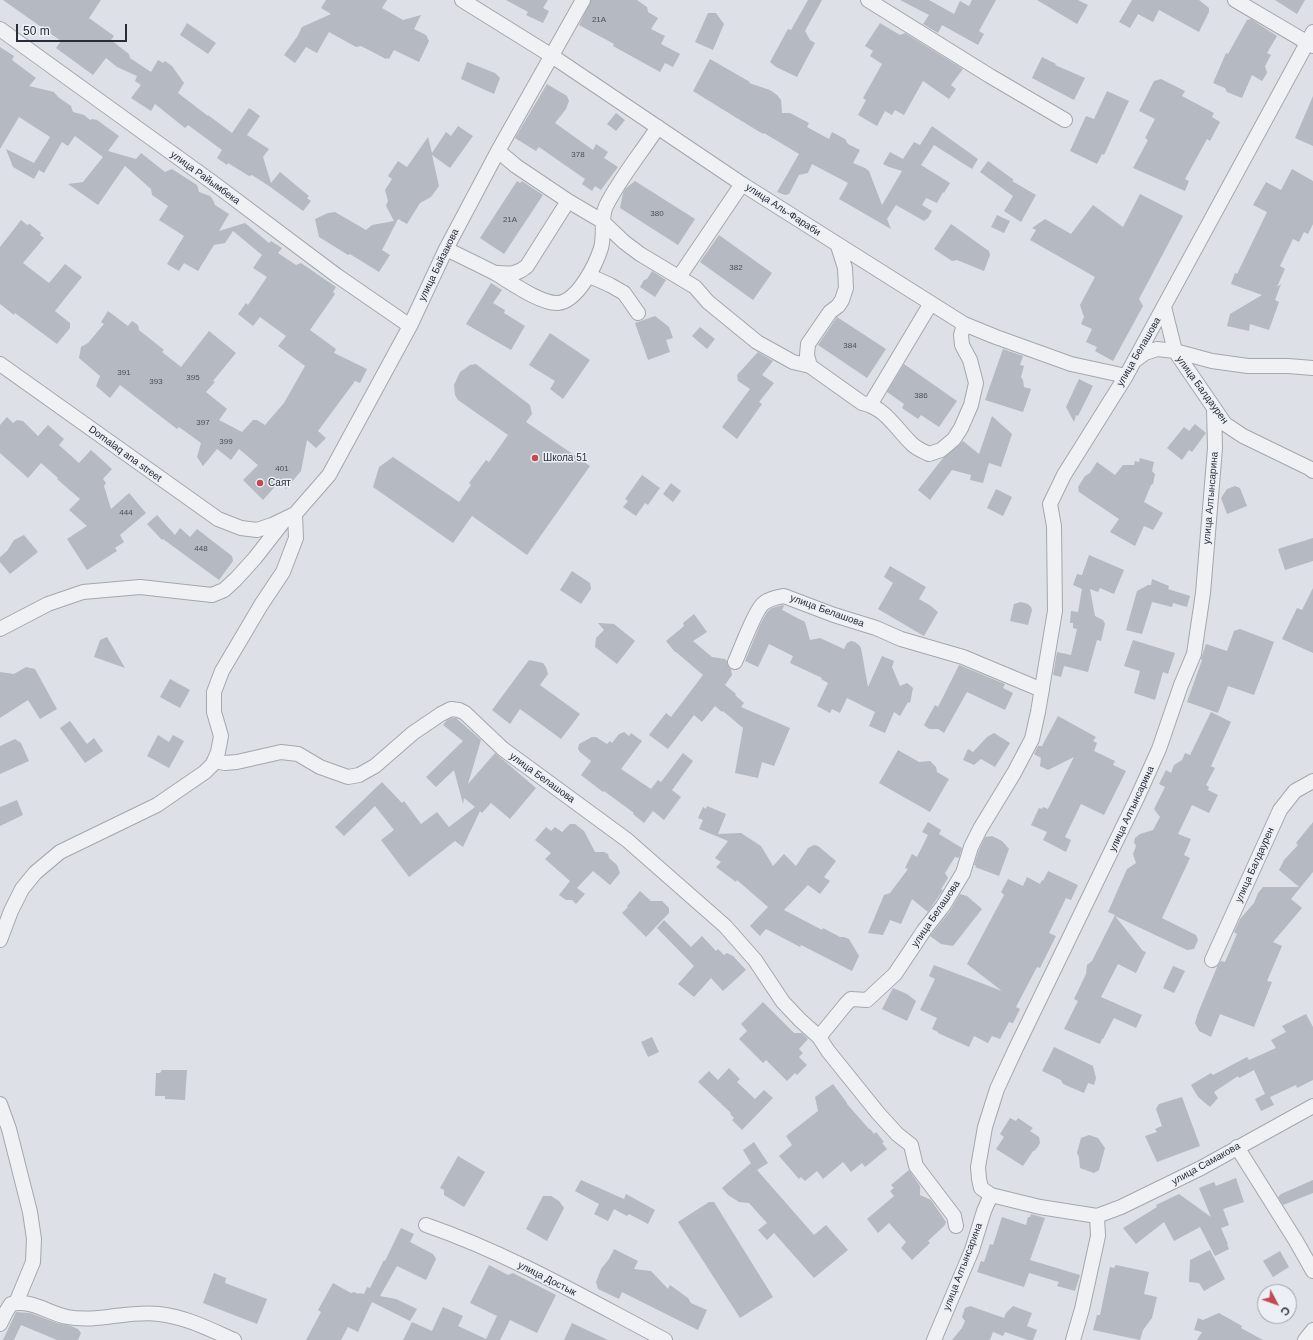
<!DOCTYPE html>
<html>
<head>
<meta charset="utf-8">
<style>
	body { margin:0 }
	#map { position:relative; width:1313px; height:1340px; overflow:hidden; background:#dde0e6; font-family:Arial,sans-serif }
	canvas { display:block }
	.north { position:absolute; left:1257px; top:1284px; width:40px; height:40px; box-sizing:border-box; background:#eceff4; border:1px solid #9da1aa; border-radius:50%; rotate:131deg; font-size:11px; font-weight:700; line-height:16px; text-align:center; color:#272d3b }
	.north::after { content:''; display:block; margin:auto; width:14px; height:18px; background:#c44953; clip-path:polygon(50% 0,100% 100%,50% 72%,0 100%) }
	.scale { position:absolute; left:16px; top:24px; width:111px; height:18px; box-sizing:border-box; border:2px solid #272d3b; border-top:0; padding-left:5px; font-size:12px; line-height:14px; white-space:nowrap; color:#272d3b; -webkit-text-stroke:3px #eceff4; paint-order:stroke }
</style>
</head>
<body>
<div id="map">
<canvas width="1313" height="1340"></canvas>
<div class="north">С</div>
<div class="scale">50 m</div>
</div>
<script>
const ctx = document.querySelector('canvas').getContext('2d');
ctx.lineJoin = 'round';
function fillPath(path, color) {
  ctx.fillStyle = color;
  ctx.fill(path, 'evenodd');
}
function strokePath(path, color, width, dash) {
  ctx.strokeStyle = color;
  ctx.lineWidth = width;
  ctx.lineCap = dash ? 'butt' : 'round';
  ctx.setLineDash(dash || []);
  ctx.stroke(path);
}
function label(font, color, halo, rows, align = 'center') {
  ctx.font = font + ' Arial,sans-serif';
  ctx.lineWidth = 3;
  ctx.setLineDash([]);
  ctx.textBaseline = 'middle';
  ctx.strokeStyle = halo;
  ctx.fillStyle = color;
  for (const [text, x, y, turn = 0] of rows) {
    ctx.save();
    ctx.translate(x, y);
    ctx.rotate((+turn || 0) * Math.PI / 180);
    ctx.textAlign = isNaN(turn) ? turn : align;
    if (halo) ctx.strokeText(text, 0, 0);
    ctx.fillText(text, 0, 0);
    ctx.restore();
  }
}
fillPath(new Path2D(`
	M3 0H101L89 18 114 36 111 40 129 54 130 58 151 72 158 60 163 63 165 61 172 66 184 83 178 93 208 116V115L232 133 249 108 260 116 247 135 269 149 263 157 271 183 280 172 309 196 307 198 311 201 303 211 269 186 252 175 249 176 228 163 227 165 217 158 222 150 188 125 185 128 155 104 151 111 131 98 141 85 135 81 137 76 117 67 106 58 93 75 56 48 61 41Z
	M326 0H387L382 8 403 20 421 15 414 29 426 35 429 41 419 62 394 50 389 59 387 58 386 59 361 46 356 47 329 32 317 53 306 47 295 63 284 55 297 37 302 27 331 14 321 8Z
	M506 0H548L543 8 549 11 543 23 526 15 528 12Z
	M591 0H637L647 7 648 12 658 18 651 29 665 36 661 44 680 54 673 67 665 63 660 72 613 46 614 44 579 25Z
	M808 0H822L805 31 810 40 815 43 797 77 776 67 770 62 788 29 791 30Z
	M900 0H929L954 14 960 1 969 6 972 0H996L979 31 984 34 978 45 942 25 938 33 923 24 929 15Z
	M1037 0H1078L1088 5 1077 24Z
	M1132 0H1199L1209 8V12L1199 32 1159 10 1153 22 1138 14 1130 28 1119 22Z
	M1275 0H1305L1297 14Z
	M708 13H716L724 24 713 50 695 42Z
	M1251 19 1277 36 1267 53 1271 55 1265 66 1267 73 1262 81 1252 75 1242 98 1227 92 1225 88 1213 83 1226 53 1228 54 1247 20Z
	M187 23 216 43 208 54 180 35Z
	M880 23 900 35 905 33 963 69 951 85 956 89 949 99 923 81 904 115 895 110 892 115 885 111 877 126 858 115 866 100 863 98 882 64 870 56 873 51 865 46Z
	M0 47 14 56 12 60 36 78 29 86 54 92 58 97 71 106 73 112 84 115 90 120 92 119 97 120 119 136 108 151 136 159 141 153 165 172 172 169 197 185 199 192 210 196 213 200 215 205 229 214 219 231 245 223 269 243 271 241 282 248 278 253 296 265 301 263 336 287 333 292 335 294 310 330 336 349 334 353 367 369 360 383 355 381 318 431 326 438 316 448 307 440 301 471 286 489 279 482 263 500 243 480 258 465 239 449 231 460 217 449 203 466 197 457 201 443 179 427 177 429 120 385 110 398 96 386 100 376 79 358 81 347 88 343 104 324 101 322 108 311 128 326 132 321 138 325 139 330 164 350 162 352 181 367 209 331 236 353 213 381 215 382 206 392 227 409 219 420 242 432 253 420H257L265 425 284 403 305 366 278 346 286 336 260 317 253 326 238 314 246 303 248 305 267 277 253 268 262 255 233 231 225 243 214 245 198 271 184 263 179 271 167 264 184 236 159 220 168 206 152 195 151 189 125 166 98 205 68 184 83 182 103 157 75 136 68 146 62 142 44 173 39 170 34 179 13 167 6 149 34 163 50 137 19 117 0 149Z
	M1042 57 1056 64 1055 65 1085 78 1074 100 1032 78Z
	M710 59 750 82 749 83 770 90 777 95 781 100 782 113H790L809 123 807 127 829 139 832 132 845 139 848 144 860 150 853 163 865 168 869 171 882 205 902 171 889 167 883 164 890 152 903 159 914 142 920 145 932 126 978 159 972 169 934 145 921 165 950 183 944 193 943 192 937 203 926 198 922 205 932 211 928 218 924 221 896 205 887 219 891 229 839 199 848 183 812 164 808 173 799 175 789 194 785 195 777 192 799 154 764 133 763 134 740 120 693 91Z
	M467 62 495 73 500 78 494 94 461 79Z
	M1161 79 1185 91 1182 96 1214 113 1212 117 1220 122 1210 141 1207 139 1185 179 1189 181 1185 191 1133 168 1148 140 1145 138 1155 119 1139 111 1154 81Z
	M547 84 567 96 569 101 566 109 555 123 593 150 596 144 608 152 604 158 618 167 601 190 595 186 592 191 582 184 585 179 539 147 536 151 515 138Z
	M1107 91 1129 101 1104 155 1102 154 1097 164 1070 151 1086 116 1094 119Z
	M1313 96V146L1295 138Z
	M616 113 625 120 616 131 607 124Z
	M458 126 473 136 450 168 432 155 439 186 431 197 420 203 407 224 398 219 382 250 390 255 379 272 350 254 348 255 319 237 315 219 328 213 335 212 366 230 372 225 394 221 386 206 388 201 385 190 392 179 388 176 398 161 407 167 428 137 432 153 446 132 451 136Z
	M988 161 1014 180 1012 181 1036 195 1021 222 1004 211 1013 196 980 172Z
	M1292 169 1313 181V224L1308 234 1304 232 1299 242 1293 239 1280 266 1285 269 1277 287 1281 284 1275 300 1279 302 1269 330 1250 324 1249 331 1227 326 1230 314 1262 295 1231 284 1235 273 1237 274 1267 212 1253 205 1266 182 1281 190Z
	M517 181 520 183 522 181 543 195 504 254 480 238Z
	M635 181 695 219 678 245 620 208 623 193 625 189Z
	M1140 194 1183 216 1139 299 1143 306 1113 361 1095 351 1097 347 1086 342 1092 329 1081 324 1084 317 1080 305 1095 277 1030 240 1036 230 1032 228 1045 219 1071 234 1093 205 1123 227Z
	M997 215 1010 221 1004 233 991 227Z
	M21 220 27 225 30 224 41 233 40 235 44 238 23 263 49 283 65 264 82 277 55 311 70 323V328L57 344 15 313 14 315 0 304V247Z
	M951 224 989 251 990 255 984 271 957 260 952 261 934 249Z
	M719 235 772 273 753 300 700 262Z
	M652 271 666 280 655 297 640 287 644 280 647 279Z
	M491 283 502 290 493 303 505 310 504 313 525 326 511 350 466 324Z
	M655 316 669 327 673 338 666 340 670 352 648 360 635 323Z
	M837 317 886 349 867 378 818 345Z
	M700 327 715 339 707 349 692 336Z
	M550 333 590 360 563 399 550 389 555 381 529 365Z
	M1003 349 1023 356 1020 365 1024 366 1021 377 1023 380 1024 387 1031 389 1023 412 985 400Z
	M758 352 773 361 762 375 774 383 759 402 762 404 737 439 722 427 750 389 738 381 737 375Z
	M476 364 530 405 532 414 526 422 590 466 527 555 472 516 453 543 373 487 379 467 393 457 459 502 471 485 469 483 486 460 489 462 508 435 458 400 455 395 454 385 460 372 470 365Z
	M904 364 957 401 939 427 921 415 918 419 902 408 904 404 887 392Z
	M1079 379 1093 386 1078 416 1076 415 1074 422 1066 407Z
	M992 416 1012 434 1001 467 989 463 983 483 970 480 971 475 952 470 930 500 918 490 943 458 959 445 963 441 979 454Z
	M7 417 13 423 17 420 23 421 38 436 48 425 64 439 59 445 79 463 91 450 112 469 103 479 106 483 104 486 111 509 129 493 146 513 120 535 124 542 115 548 117 551 87 570 67 539 87 526 69 510 80 499 57 479 58 478 41 463 28 478 0 453V425Z
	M1195 424 1206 433 1192 452 1189 450 1182 460 1167 448 1184 427 1189 431Z
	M1140 458 1154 462 1152 471 1155 474 1153 484 1151 485 1144 502 1163 513 1153 530 1144 526 1135 546 1110 532 1119 519 1079 492 1078 487 1085 476 1090 473 1097 462 1115 475 1123 465H1134L1135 461 1139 462Z
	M642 475 660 488 648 505 645 503 636 516 623 507 628 501 625 499Z
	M671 483 681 491 673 502 663 494Z
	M1235 486 1240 488 1247 506 1227 514 1221 498 1227 489Z
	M996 489 1012 497 1003 516 987 508Z
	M157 515 175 535 180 528 190 537 197 529 232 556 233 561 219 580 163 539 162 540 147 524Z
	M24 535 38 552 10 574 0 562V557L7 551 14 540Z
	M1313 538V561L1285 570 1278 549Z
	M1089 555 1124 570 1114 594 1100 588 1098 592 1090 589 1095 616 1103 620 1105 624 1101 641 1097 640 1088 672 1064 666 1061 677 1053 675 1057 652 1071 655 1077 629 1073 628V623H1070L1071 611 1078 612 1082 589 1073 585 1077 574 1082 575Z
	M890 566 926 587 919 599 931 606 938 612 924 636 878 609 893 583 884 577Z
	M572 571 590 583 591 589 581 604 560 590Z
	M1152 579 1169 586 1168 589 1190 596 1187 607 1173 603 1172 607 1152 602 1142 634 1126 630 1137 591 1148 585H1151Z
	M1313 588V653L1282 639 1297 608 1302 610Z
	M1021 602 1028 604 1031 607 1032 610 1028 625 1010 621 1014 604Z
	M783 605 784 606 782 610 805 622 810 640 820 638 844 649 847 643 851 641 855 642 859 645 861 648 868 687 882 656 894 661 892 667 900 686 907 683 913 688 910 703 908 702 900 716 894 712 885 733 869 726 875 712 847 698 840 713 832 709 830 713 817 706 828 683 821 679 822 678 790 663 793 656 769 644 758 667 745 661 760 625 767 612 772 608Z
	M694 614 707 632 693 641 712 657 725 659 727 661V663L731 669 732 675 725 685 736 694 735 695 744 703 741 707 790 728 774 766 762 762 758 778 735 773 743 728 723 711 722 712 715 706 702 722 694 715 668 749 649 735 666 713 671 717 703 675 676 652H675L666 641 684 626 683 623Z
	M598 623 614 624 635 641 617 664 595 647 596 638 604 630Z
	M1240 629 1274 642 1254 695 1228 686 1218 713 1187 702 1202 660 1201 659 1206 644 1227 651 1234 631Z
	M107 637 125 668 94 657 100 640Z
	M1133 640 1175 653 1168 674 1163 672 1155 700 1134 693 1140 671 1124 666Z
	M529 660 543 663 546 667 548 674 540 685 580 714 561 739 520 709 510 724 492 710Z
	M959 665 1005 684 1003 688 1013 693 1005 710 967 692 944 733 938 729H929L924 725 935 705 938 707Z
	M26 667 35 669 57 709 40 719 28 700 0 718V672L14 674Z
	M170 679 190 690 180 708 160 697Z
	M1211 712 1231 722 1211 766 1215 768 1206 785 1209 787 1208 790 1218 795 1209 813 1192 805 1178 834 1191 839 1184 855 1190 858 1162 918 1196 935 1198 940 1194 949 1187 950 1115 916 1143 951 1146 952 1136 973 1118 964 1101 997 1142 1015 1136 1028 1114 1018 1103 1039H1102L1100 1044 1064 1029 1078 1001 1074 999 1086 974 1087 965 1092 961 1115 915 1108 912 1127 869 1136 863 1133 854 1136 846 1134 842 1135 838 1140 834 1153 830 1160 817 1154 809 1165 787 1159 784 1166 770 1171 773 1174 765 1182 760 1185 753 1190 755Z
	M1058 716 1096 737 1093 741 1097 743 1094 751 1115 761 1113 765 1126 771 1104 815 1081 804 1065 837 1071 840 1066 852 1043 840 1047 832 1031 825 1039 808 1042 809 1043 807 1048 809 1074 757 1048 770 1040 766 1041 758 1034 754 1038 746H1042Z
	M452 718H456L481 740 468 784 495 753 536 788 510 819 491 803 482 813 480 811 463 847 455 841 409 877 381 840 394 830 375 806 344 836 335 827 382 782 402 803 404 801 421 824 437 812 449 827 475 807 464 798 463 804 454 770 436 787 426 777 463 741 443 725 447 720Z
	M70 721 87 744 94 738 103 751 85 763 60 728Z
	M624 732 629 736 631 733 642 741 621 769 651 789 658 780 661 782 683 753 693 761 672 790 681 797 664 820 653 811 644 823 633 814 634 813 604 791 603 792 581 775 591 761 580 752 578 749 579 744 592 737H596L607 744 610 741 612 743 619 734Z
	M994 733 1010 743 995 767 981 759 974 765 963 760 968 749 973 752 987 737Z
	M158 735 169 742 173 735 184 741 169 768 147 756Z
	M15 739 21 743 29 761 0 774V746Z
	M898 750 919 762 930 761 936 767 937 772 949 779 930 812 879 783Z
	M17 800 23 815 0 826V807Z
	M707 806 726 814 718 834 741 833 761 846 773 866 784 854 796 866 808 848 814 845 818 846 836 861 824 877 830 881 820 894 808 885 784 910 822 930 823 928 840 937H844L849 939 859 956 852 971 801 945 800 947 766 929 760 936 750 926 768 907 737 880 736 882 716 867 721 862 715 858 728 841 699 829 703 820 698 818 703 807 706 809Z
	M928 822 941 830 939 834 962 848 959 858 955 857 945 873 948 878 941 889 943 890 928 912 912 899 901 924 890 920 883 935 868 933 884 895 890 893 908 869 905 868 912 854 917 857 928 835 922 832Z
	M1313 822V872L1291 899 1302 908 1273 942 1282 946 1267 981 1272 982 1254 1027 1220 1014 1211 1037 1199 1031 1195 1023 1198 1013 1217 967 1221 961 1225 962 1237 934 1234 932 1240 919 1254 903 1258 893 1263 887H1299L1279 870 1284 860 1298 845 1296 843Z
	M570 824H575L584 831 595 852H604L608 854 609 858 617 865 620 873 610 885 593 871 577 888 585 894 576 904 572 900H566L559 895 570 881 545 859 551 853 535 840 546 827 551 831 555 827 562 832Z
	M992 836 1002 841 1009 849 999 876 975 867 976 865H974L979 850 985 837Z
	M1048 871 1078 885 1071 900 1066 898 1049 933 1056 936 1040 968 1037 967 1016 1007 1020 1009 1013 1023 1009 1022 1000 1039 992 1036 988 1043 974 1036 969 1047 938 1033V1032L932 1029 937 1018 920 1010 935 979 929 976 934 965 1002 991 967 964 1004 895 1001 892 1008 879 1023 886 1027 877 1040 884 1042 880 1043 881Z
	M640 891 651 901H662L669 908V913L646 937 622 913 628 907 627 906Z
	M960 894 967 896 982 909 953 946 941 944 930 936 950 911Z
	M664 920 691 947 702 936 716 951 718 949 724 955 727 953 733 956 746 970 723 991 711 978 694 997 678 984 694 966 657 928Z
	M1173 966 1185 971 1174 993 1163 988Z
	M893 988 907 994 916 1001 907 1021 882 1009Z
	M763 1002 794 1033H802L808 1039 799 1049 803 1053 799 1057 807 1065 797 1075 795 1073 787 1081 766 1060 763 1063 739 1039 747 1031 741 1024Z
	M1306 1014 1313 1027V1080L1297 1088 1296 1085 1270 1097 1274 1105 1261 1111 1255 1099 1265 1094 1254 1070 1239 1078 1238 1076 1214 1092 1218 1098 1210 1107 1198 1097 1191 1085 1211 1073 1213 1075 1247 1057 1249 1060 1276 1048 1271 1040 1286 1032 1282 1026Z
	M652 1037 659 1052 648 1057 641 1042Z
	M1054 1047 1093 1066 1096 1078 1094 1085 1088 1083 1084 1093 1063 1084 1061 1080 1042 1071Z
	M729 1068 740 1079 737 1082 755 1099 764 1090 773 1098 742 1130 732 1120 734 1118 730 1114 731 1113 698 1082 709 1071 718 1080Z
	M162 1070H187L185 1100 165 1099V1096H155L156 1073H160Z
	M833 1084 847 1103V1104L869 1129H870L874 1134 876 1132 884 1142 882 1143 887 1149 865 1167 862 1163 851 1172 843 1162 823 1179 817 1171 805 1181 801 1177 799 1179 779 1156 792 1145 786 1136 818 1111 815 1097Z
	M1182 1097 1200 1146 1157 1162 1145 1136 1157 1132 1155 1129 1162 1126 1156 1109 1159 1104Z
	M1010 1118 1016 1121 1018 1118 1033 1128 1030 1131 1039 1137 1040 1143 1037 1148 1034 1151H1033L1023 1166 996 1149 1004 1137 1000 1134Z
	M1089 1135 1098 1138 1105 1148 1099 1170 1094 1173 1080 1168 1079 1157 1077 1153 1081 1138Z
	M754 1142 768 1163 757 1170 814 1235 826 1225 848 1250 814 1278 774 1233 767 1240 758 1230 767 1223 749 1203 739 1202 728 1195 722 1188 751 1163 752 1165 743 1150Z
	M458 1156 485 1172 464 1207 444 1195V1190L440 1188Z
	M909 1170 920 1186V1195L931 1200 946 1222 945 1225 928 1241 930 1243 912 1260 901 1248 906 1242 889 1223 878 1233 867 1219 894 1196 890 1191 894 1188 891 1185Z
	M1236 1178 1244 1202 1223 1209 1229 1225 1221 1228 1228 1244H1227L1229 1249 1215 1256 1200 1227 1174 1241 1164 1222 1136 1244 1123 1228 1157 1207 1156 1205 1179 1194 1211 1217 1199 1188 1214 1182 1216 1186Z
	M581 1180 624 1199 626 1194 655 1210 648 1224 629 1214 627 1216 614 1209 608 1221 594 1214 599 1204 575 1191Z
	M1313 1180V1193L1283 1205 1278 1197 1281 1194Z
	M543 1196H551L559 1201 564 1208 547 1241 526 1229Z
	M709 1202H714L773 1297 740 1318 678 1222Z
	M1031 1214 1045 1218 1030 1260 1080 1275 1075 1291 1057 1286 1059 1282 1029 1273 1024 1287 977 1272 981 1261 984 1262 990 1244 993 1245 1002 1217 1026 1225 1028 1217H1030Z
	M401 1228 414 1234 410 1242 433 1254 436 1259 426 1280 397 1266 380 1296 396 1299 417 1309 410 1321 372 1302 358 1332 348 1327 341 1340H306L321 1312 318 1310 333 1283 351 1293 354 1292 359 1294V1293L364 1294 367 1287 370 1288 384 1260 385 1261Z
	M614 1249 638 1261 634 1269 651 1271 668 1289 670 1285 688 1298 691 1303 707 1310 698 1330 622 1292 619 1299 598 1289 596 1282 601 1269 609 1259Z
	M1210 1250 1225 1279 1204 1291 1199 1283 1189 1282 1190 1260Z
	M1280 1251 1289 1267 1273 1277 1263 1261Z
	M489 1265 508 1275 513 1273 556 1295 537 1333 510 1320 500 1340H403L412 1322 432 1331 443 1307 463 1316 458 1326 486 1339 497 1316 470 1303Z
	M1116 1265 1149 1272 1144 1294 1157 1297 1152 1318 1143 1330 1140 1340 1093 1330 1097 1315H1100L1110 1267 1114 1268Z
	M214 1273 226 1278 225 1283 267 1299 257 1324 203 1303Z
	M970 1306 1004 1318 1006 1313 1013 1306 1032 1313 1027 1326 1037 1330 1033 1340H1028L1005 1332 1003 1336 993 1332 990 1340H952L962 1328 965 1321 962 1317 965 1308Z
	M16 1312 30 1313 57 1323 71 1326 78 1329 81 1333 78 1340H57L21 1325 14 1340H3Z
	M1219 1313 1242 1326 1241 1328 1263 1340H1197L1202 1332 1194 1330 1198 1318 1203 1320Z
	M572 1323 608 1340H564Z`), '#b4b9c2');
const street = new Path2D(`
	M462 0 552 56 742 184 964 324 996 337 1071 364 1126 376
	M868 0 990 76 1065 120
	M1235 0 1313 46
	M0 29 212 182 336 275 410 326
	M498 151 516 166 568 201 602 221 624 242 640 254 695 287 708 302 757 342 793 362 810 366 862 403C885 407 897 430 912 444 917 449 923 451 929 454L941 450 954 439 961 428 971 405 976 383 970 360 962 345 961 335 964 324
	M446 249C463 257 479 265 495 273 510 282 541 304 558 303 578 301 596 264 601 248 605 234 600 219 606 206 620 178 641 153 658 127
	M497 273C509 274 517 275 527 266L568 201
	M590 276 610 285 624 293 638 313
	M679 277 742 184
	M1164 307 1175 351 1225 424 1243 436 1309 468 1313 471
	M1134 361 1145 353 1157 349 1175 351 1212 361 1248 366H1288L1313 368
	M0 364 218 519 241 528 257 530 272 525 295 514 329 475 410 326 446 249 498 151 583 0
	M810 366 807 355 808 344 830 312 838 306 842 300 846 288 845 268 838 246
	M870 405 931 303
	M1214 409 1215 448 1203 593 1194 654 1181 685 1159 749 1137 798 1016 1048 997 1089 985 1127 978 1167 979 1179 981 1188 991 1195 1040 1207 1097 1216 1121 1207 1201 1168 1313 1106
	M0 629 48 604 83 592 140 587 212 595 224 590 236 579 255 558 283 522
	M735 662C740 651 756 608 764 603 769 599 778 597 784 596L834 615 876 628 901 639 963 657 1042 690
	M214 761 225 763 237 762 281 752 298 754 320 767 348 777 359 775 375 766 413 733 441 714 451 709 459 710 465 713 503 749 627 840 725 926 755 960 783 1002 800 1020 819 1037 828 1051 878 1113 897 1134 911 1145 916 1166 954 1216 956 1226
	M0 940 11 911 22 889 35 873 60 852 157 805 205 772 213 764 218 752 221 736 214 712V692L222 671 261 605 283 572 296 538 295 514
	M1212 960 1280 810 1295 791 1313 781
	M819 1037 846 1004 851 999 867 1000 895 974 925 929 943 906 963 873 971 847 980 829 1014 773 1032 739 1038 712 1055 611 1054 526 1050 504 1064 475 1126 376 1313 32
	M0 1104 9 1129 30 1212 34 1239 33 1262 16 1303
	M1237 1147 1296 1241 1313 1271
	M426 1225C510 1254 587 1299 665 1340
	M0 1324 6 1312 11 1304C31 1299 48 1313 67 1317 98 1323 128 1310 159 1314 186 1317 209 1329 234 1340
	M934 1340 972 1250 984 1211 991 1195
	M1073 1340 1082 1309 1098 1236 1097 1216
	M1305 1340 1313 1330`);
strokePath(street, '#a3a7af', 16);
strokePath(street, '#eff1f4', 14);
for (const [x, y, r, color] of [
	[535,458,4,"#c44953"],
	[260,483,4,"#c44953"]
]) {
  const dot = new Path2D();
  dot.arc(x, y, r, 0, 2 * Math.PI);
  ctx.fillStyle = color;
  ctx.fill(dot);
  strokePath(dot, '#eceff4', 1.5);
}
label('8px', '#4a505d', null, [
	["21А",599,20],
	["378",578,155],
	["380",657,214],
	["21А",510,220],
	["382",736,268],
	["384",850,346],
	["391",124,373],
	["395",193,378],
	["393",156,382],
	["386",921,396],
	["397",203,423],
	["399",226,442],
	["401",282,469],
	["444",126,513],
	["448",201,549]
]);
label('10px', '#272d3b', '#eceff4', [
	["улица Райымбека",205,178,36],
	["улица Аль-Фараби",783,210,33],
	["улица Байзакова",439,265,-64],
	["улица Белашова",1139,352,-60],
	["улица Балдаурен",1202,390,54],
	["Domalaq ana street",125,454,36],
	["улица Алтынсарина",1211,498,-85],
	["улица Белашова",827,611,20],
	["улица Белашова",542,778,36],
	["улица Алтынсарина",1132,809,-65],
	["улица Балдаурен",1255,865,-66],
	["улица Белашова",936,914,-56],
	["улица Самакова",1206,1164,-29],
	["улица Алтынсарина",963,1267,-69],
	["улица Достык",547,1279,27]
]);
label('10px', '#272d3b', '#eceff4', [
	["Школа 51",543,458],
	["Саят",268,483]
], 'left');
</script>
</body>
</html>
